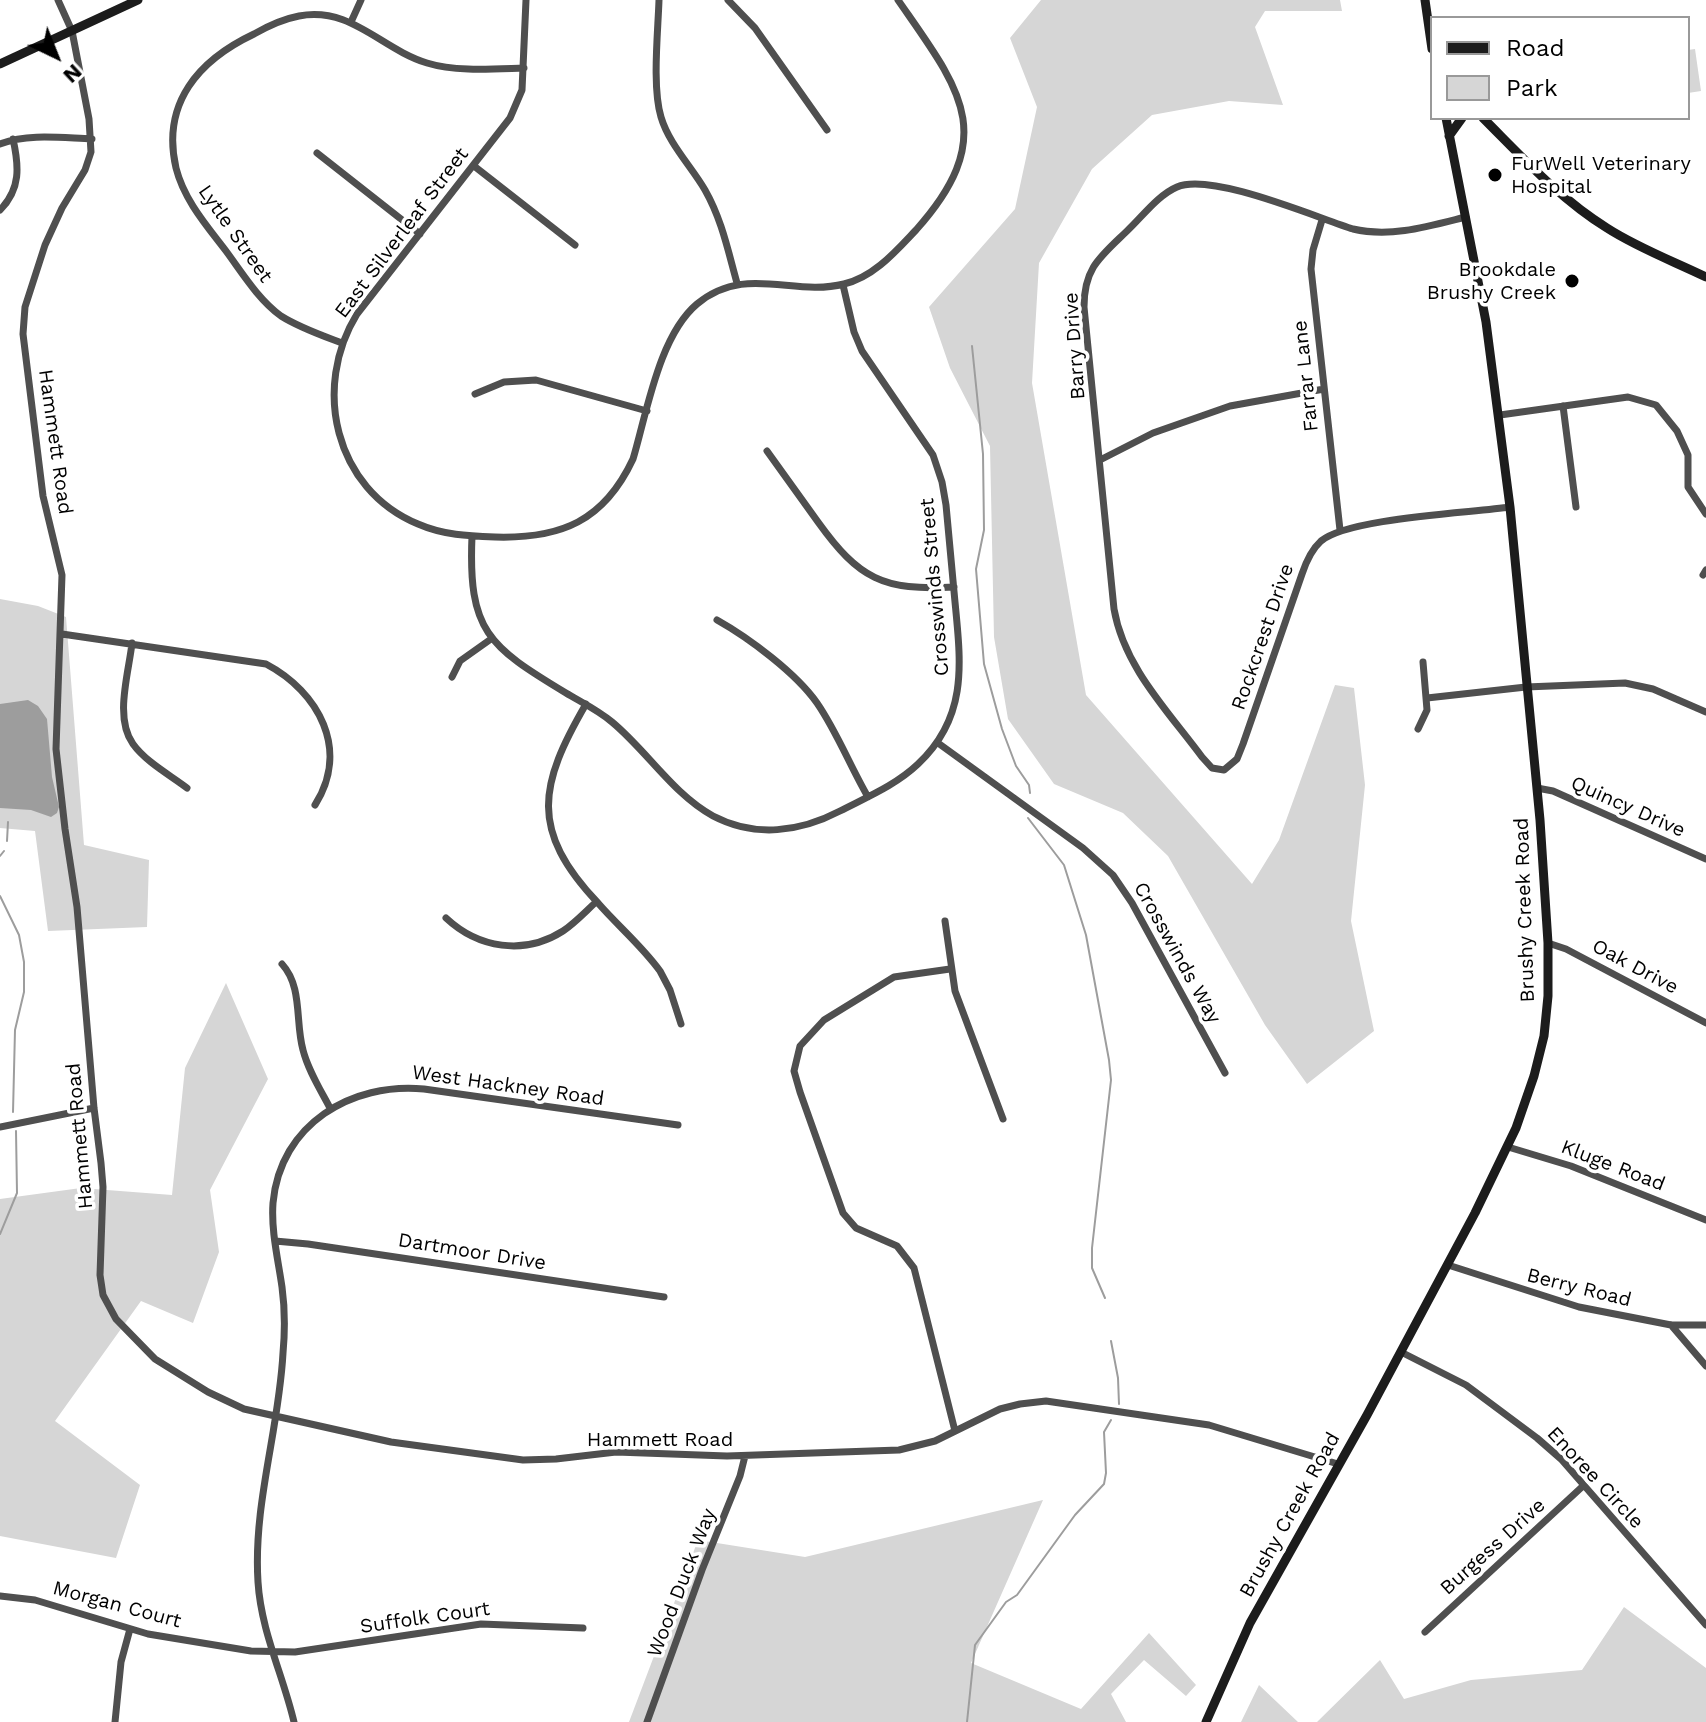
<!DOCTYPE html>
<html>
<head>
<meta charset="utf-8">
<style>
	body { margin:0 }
	#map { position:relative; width:1706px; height:1722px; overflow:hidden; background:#fff; font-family:"Work Sans",sans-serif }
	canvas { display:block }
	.legend { position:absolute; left:1430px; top:16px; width:260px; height:104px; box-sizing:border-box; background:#fff; border:2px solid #999; margin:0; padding:10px 14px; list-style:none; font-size:24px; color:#000 }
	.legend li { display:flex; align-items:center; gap:16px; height:40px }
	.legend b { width:40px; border:2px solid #999 }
	.north { position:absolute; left:16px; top:16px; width:80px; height:80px; -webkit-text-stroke:6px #fff; paint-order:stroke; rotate:137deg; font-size:22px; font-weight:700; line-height:32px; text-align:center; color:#000 }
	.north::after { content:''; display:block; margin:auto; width:28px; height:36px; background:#000; clip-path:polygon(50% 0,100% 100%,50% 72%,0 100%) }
</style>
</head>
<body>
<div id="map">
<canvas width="1706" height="1722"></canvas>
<ul class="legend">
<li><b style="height:10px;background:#1c1c1c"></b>Road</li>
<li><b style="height:22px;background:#d6d6d6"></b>Park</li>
</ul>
<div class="north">N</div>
</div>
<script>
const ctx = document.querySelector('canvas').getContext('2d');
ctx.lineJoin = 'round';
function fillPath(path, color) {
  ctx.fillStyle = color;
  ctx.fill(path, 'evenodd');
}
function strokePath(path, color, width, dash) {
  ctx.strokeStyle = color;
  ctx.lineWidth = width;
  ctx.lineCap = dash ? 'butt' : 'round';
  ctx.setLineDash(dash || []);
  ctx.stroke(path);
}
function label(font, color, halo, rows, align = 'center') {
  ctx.font = font + ' "Work Sans",sans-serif';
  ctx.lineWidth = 7;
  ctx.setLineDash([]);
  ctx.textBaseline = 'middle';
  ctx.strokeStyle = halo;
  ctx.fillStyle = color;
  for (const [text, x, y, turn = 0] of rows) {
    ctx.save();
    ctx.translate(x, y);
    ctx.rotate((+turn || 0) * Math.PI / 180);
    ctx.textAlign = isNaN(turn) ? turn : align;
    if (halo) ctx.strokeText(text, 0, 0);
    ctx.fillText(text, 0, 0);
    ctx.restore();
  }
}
fillPath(new Path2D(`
	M1041 0H1340L1342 11H1265L1255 27 1283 105 1229 101 1152 115 1092 169 1039 263 1032 383 1086 695 1252 884 1279 840 1335 685 1354 688 1365 785 1351 921 1374 1031 1307 1084 1265 1025 1168 856 1123 813 1054 784 1008 719 994 637 990 446 950 368 929 307 1015 209 1037 107 1010 38Z
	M1695 49 1701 91 1688 93V50Z
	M0 599 38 606 66 617 84 845 149 860 147 927 48 931 35 831 0 828Z
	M226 983 268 1079 210 1190 219 1252 193 1323 141 1301 55 1421 140 1485 116 1558 0 1536V1199L81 1188 172 1195 185 1068Z
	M1043 1500 971 1663 1081 1709 1149 1633 1196 1685 1186 1696 1144 1660 1111 1694 1126 1722H629L698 1540 805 1557Z
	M1624 1607 1706 1668V1722H1317L1380 1660 1404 1699 1471 1680 1582 1670Z
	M1259 1685 1298 1722H1241Z`), '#d6d6d6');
fillPath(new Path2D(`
	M28 700 38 706 47 719 52 777 59 807 57 813 51 817 31 810 0 808V704Z`), '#9d9d9d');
strokePath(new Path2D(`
	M972 346 983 454 984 530 976 569 984 664 1002 729 1016 766 1029 785 1030 793
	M1028 818 1064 865 1086 935 1109 1060 1111 1080 1092 1248V1268L1105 1298
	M7 841 8 822
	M0 856 4 851
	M0 896 19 935 24 962V992L15 1030 13 1112
	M0 1234 17 1193 16 1131
	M1111 1341 1118 1378 1119 1404
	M967 1722 975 1645 1006 1602 1017 1595 1075 1515 1104 1484 1106 1473 1104 1432 1111 1420`), '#9d9d9d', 2);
strokePath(new Path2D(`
	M58 0 72 31 89 119 91 152 85 170 62 208 45 245 25 307 23 334 43 496 62 575 56 749 65 829 77 907 94 1108 101 1163 103 1187 100 1275 103 1295 116 1319 155 1359 208 1392 244 1409 391 1442 523 1460 556 1459 616 1452 727 1456 899 1450 935 1441 1000 1409 1020 1404 1046 1401 1209 1425 1338 1464
	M526 0 522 90 510 118 357 314C312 387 334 489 418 524 443 535 468 536 495 537 561 539 604 521 633 459 647 412 659 336 697 304 745 264 793 297 844 284 874 277 896 251 916 230 1001 135 959 88 898 0
	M659 0C658 32 652 87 661 117 669 144 691 166 705 190 722 220 728 251 737 283
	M728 0 755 28 827 130
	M351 22 361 0
	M0 144C29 133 62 138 92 139
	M317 153 420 234
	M474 166 575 245
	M0 210C21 189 19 166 13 139
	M1466 217C1430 226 1391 238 1353 229 1315 217 1211 172 1177 187 1158 195 1142 217 1127 231 1100 257 1084 268 1084 307L1114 609C1124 667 1168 711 1202 757L1212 768 1224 770 1237 759 1243 744 1302 574C1306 562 1311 550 1321 541 1348 518 1469 513 1510 507
	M1322 220 1313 250 1311 269 1340 530
	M342 343C321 335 300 328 281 316 258 299 243 274 226 251 207 226 184 200 176 168 161 103 199 60 254 34 268 26 283 19 299 16 351 6 381 49 427 63 456 72 493 69 524 68
	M475 394 504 382 536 380 647 411
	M1563 406 1576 507
	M1500 415 1628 397 1656 405 1677 431 1688 455V487L1706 514
	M767 451C784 475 801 498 818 522 859 579 883 591 954 587
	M1100 460 1153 433 1230 406 1324 389
	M472 536C468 631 488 646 566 693 581 702 598 710 612 722 647 751 673 794 713 816 755 838 800 832 840 811 867 797 896 785 918 764 968 717 961 664 955 602 952 569 949 537 946 505L942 482 933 455 862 351 854 332 843 285
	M1703 575 1706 570
	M717 620C749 638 796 673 817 703 837 732 850 766 868 797
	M62 634 266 664C319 692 350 750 315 805
	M132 643C129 672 114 718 133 744 146 762 170 775 187 788
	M452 677 460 661 491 639
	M1427 698 1526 687 1625 683 1653 689 1706 712
	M586 704C539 785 529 830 598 903 618 926 642 946 660 971L670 990 681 1024
	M1418 729 1427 710 1423 662
	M938 743 1083 848 1113 875 1132 903 1225 1073
	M1537 788 1553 791 1706 859
	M446 918C478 948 524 956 563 931 575 923 585 912 596 902
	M945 921 955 991 1003 1119
	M1548 943 1566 949 1706 1023
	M282 964C303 987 295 1022 303 1050 308 1070 320 1089 330 1108
	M950 969 894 977 824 1020 800 1046 794 1071 800 1092 843 1213 856 1228 897 1246 914 1268 955 1431
	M0 1127 94 1108
	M1508 1147 1571 1166 1706 1220
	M275 1241 308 1244 664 1297
	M1448 1265 1579 1307 1671 1325H1706
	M1671 1325 1706 1366
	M1401 1352 1466 1385 1537 1438 1561 1459 1706 1625
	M0 1596 35 1600 148 1634 251 1651 295 1652 481 1624 583 1628
	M1425 1632 1583 1486
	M115 1722 121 1662 130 1629
	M294 1722C283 1675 261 1631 258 1582 253 1504 279 1430 283 1353 285 1331 285 1309 282 1287 278 1259 271 1231 273 1203 280 1124 352 1082 424 1089L678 1125
	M647 1722 702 1570 740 1476 745 1456`), '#4f4f4f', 7);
strokePath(new Path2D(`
	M1425 0 1432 49
	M0 64 138 0
	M1483 118C1522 157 1560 199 1607 228 1638 248 1673 261 1706 277
	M1449 136 1462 118
	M1206 1722 1250 1623 1367 1415 1475 1213 1516 1128 1534 1076 1544 1036 1548 996V943L1540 820 1510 507 1486 322 1446 118`), '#1c1c1c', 9);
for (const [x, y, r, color] of [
	[1495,175,8,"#000"],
	[1572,281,8,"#000"]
]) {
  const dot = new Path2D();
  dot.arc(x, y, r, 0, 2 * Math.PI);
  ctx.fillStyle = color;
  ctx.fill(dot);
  strokePath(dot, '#fff', 3);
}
label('20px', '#000', '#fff', [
	["FurWell Veterinary",1511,164],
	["Hospital",1511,187],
	["Brookdale",1556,270,"right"],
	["Brushy Creek",1556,293,"right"]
], 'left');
label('20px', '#000', '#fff', [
	["East Silverleaf Street",402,233,-53],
	["Lytle Street",235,234,55],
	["Barry Drive",1075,346,-94],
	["Farrar Lane",1306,376,-96],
	["Hammett Road",55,442,82],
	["Crosswinds Street",935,587,-95],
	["Rockcrest Drive",1263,637,-71],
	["Quincy Drive",1628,807,24],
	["Brushy Creek Road",1525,910,-92],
	["Crosswinds Way",1177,953,61],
	["Oak Drive",1635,967,28],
	["West Hackney Road",508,1086,8],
	["Hammett Road",80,1136,-95],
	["Kluge Road",1613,1166,21],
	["Dartmoor Drive",472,1252,9],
	["Berry Road",1579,1288,14],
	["Hammett Road",660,1440],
	["Enoree Circle",1595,1478,47],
	["Brushy Creek Road",1290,1515,-61],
	["Burgess Drive",1493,1547,-42],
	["Wood Duck Way",682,1583,-69],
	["Morgan Court",117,1605,15],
	["Suffolk Court",425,1618,-8]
]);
</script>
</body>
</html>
